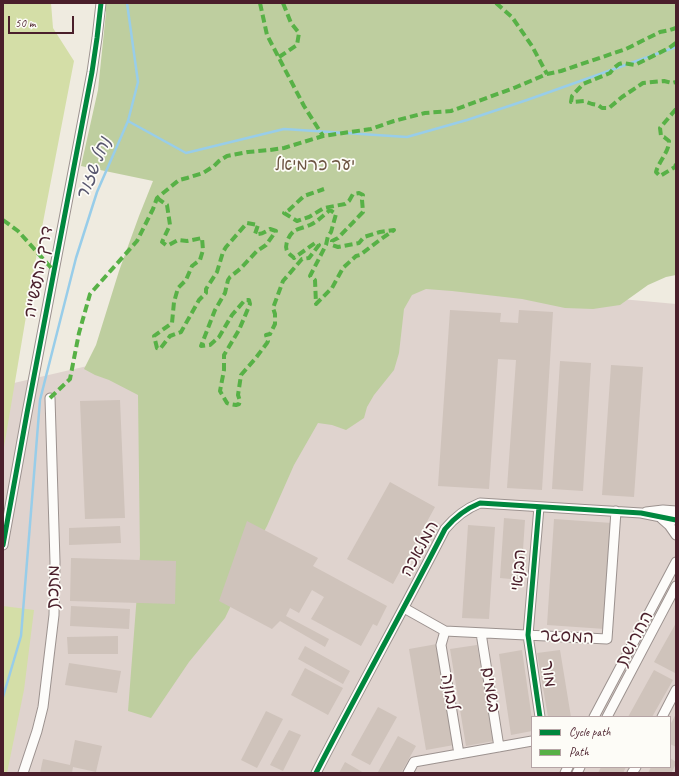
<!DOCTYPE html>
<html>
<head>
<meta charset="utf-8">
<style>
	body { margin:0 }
	#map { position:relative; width:679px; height:776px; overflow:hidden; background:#efebe0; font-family:Caveat,sans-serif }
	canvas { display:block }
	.frame { position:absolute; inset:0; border:4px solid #4a1f2b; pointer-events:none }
	.legend { position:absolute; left:531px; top:716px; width:140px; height:52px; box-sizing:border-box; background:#fdfcf7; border:1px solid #b5a4a5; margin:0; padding:5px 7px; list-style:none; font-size:12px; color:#4a1f2b }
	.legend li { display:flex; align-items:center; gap:8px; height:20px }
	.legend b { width:20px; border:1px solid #b5a4a5 }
	.scale { position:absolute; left:8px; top:16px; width:66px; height:18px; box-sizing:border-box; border:2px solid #4a1f2b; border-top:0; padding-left:5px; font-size:12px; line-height:14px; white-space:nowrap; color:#4a1f2b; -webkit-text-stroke:3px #fdfcf7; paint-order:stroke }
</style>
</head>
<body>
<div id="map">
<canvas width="679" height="776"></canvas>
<div class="frame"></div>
<ul class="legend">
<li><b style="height:5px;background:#00873e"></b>Cycle path</li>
<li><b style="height:5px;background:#57b146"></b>Path</li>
</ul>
<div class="scale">50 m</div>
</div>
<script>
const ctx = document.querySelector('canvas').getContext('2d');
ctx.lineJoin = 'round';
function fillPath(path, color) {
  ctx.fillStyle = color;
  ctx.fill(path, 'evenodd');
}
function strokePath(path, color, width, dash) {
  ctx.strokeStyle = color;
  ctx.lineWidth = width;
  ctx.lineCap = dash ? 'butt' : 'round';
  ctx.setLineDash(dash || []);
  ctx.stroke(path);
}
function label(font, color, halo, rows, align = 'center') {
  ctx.font = font + ' Caveat,"Playpen Sans Hebrew",sans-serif';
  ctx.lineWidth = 3.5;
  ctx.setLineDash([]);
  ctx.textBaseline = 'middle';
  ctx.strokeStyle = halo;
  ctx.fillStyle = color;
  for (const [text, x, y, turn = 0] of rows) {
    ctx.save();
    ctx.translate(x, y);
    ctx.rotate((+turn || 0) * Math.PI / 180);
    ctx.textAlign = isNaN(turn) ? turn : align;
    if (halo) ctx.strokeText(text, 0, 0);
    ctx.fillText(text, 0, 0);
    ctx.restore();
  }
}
fillPath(new Path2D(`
	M446 283 676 304V773H3V437L14 383ZM532 717H670V767H532Z`), '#dfd3ce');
fillPath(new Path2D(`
	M3 3H51L53 28 74 61 34 269 3 453Z
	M3 606 34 610 24 690 7 773H3Z`), '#d4dea7');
fillPath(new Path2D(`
	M100 3H676V275L666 277 648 285 620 305 593 309 565 308 522 299 452 291 426 289 412 295 404 309 399 353 394 370 374 395 367 407 364 418 346 430 332 425 318 423 294 465 267 526 254 550 235 597 225 618 189 662 151 718 128 711 140 555 138 395 109 380 95 375 84 369 96 345 119 271 139 216 153 181 81 166 98 90 106 12Z`), '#bece9f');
strokePath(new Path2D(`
	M128 121 186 153 284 129 407 137 467 120 527 100 676 47
	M3 697 21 636 40 400 76 258 97 192 128 121 138 82 127 3`), '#98cde9', 2.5);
fillPath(new Path2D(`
	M450 310 501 313 500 322 518 323 519 310 553 312 542 490 507 488 516 360 498 359 489 489 438 486Z
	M560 361 591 363 583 491 552 489Z
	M611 365 643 367 634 497 602 495Z
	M120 400 125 518 85 519 80 401Z
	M390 482 435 507 393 584 347 559Z
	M504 518 525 520 521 580 500 578Z
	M554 519 612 523 605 629 547 625Z
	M247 521 318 558 313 566 387 606 377 626 373 624 361 646 311 619 324 597 312 590 299 613 290 608 286 616 329 639 325 647 280 621 272 629 219 601Z
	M468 525 495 527 489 619 462 618Z
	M120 526 121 543 69 545V528Z
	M71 558 176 561 175 604 70 601Z
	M71 606 130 609 129 629 70 626Z
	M676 623V671L675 673 654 662Z
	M118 636V654H68L67 637Z
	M437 644 454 745 426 750 409 649Z
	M477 645 494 741 466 746 450 649Z
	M305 646 350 671 343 684 298 659Z
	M522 650 532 719V731L511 735 499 654Z
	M560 650 571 717H548L537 653Z
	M69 663 121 671 117 693 65 685Z
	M305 668 343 688 328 715 291 695Z
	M654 670 673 680 652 717H628Z
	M378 707 397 717 370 765 351 755Z
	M266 711 283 719 257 768 241 760Z
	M676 714V747L670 744V725Z
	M289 730 301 735 283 771 270 765Z
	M398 736 416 746 401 773H379L378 772Z
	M75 740 102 746 96 772 73 767 72 773H40L43 759 70 765Z
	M670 758 676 762V764L671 773H648L651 767H670Z
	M345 762 364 773H339Z
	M601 767H626L623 773H598Z`), '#cfc3bb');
const minor = new Path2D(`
	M539 507 528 635 540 717
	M646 512 663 510 676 511
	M661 518 669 525 676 535
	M3 545 27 413 92 72 97 38 101 3
	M404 608 445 631 607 639 616 511
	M445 631 441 645 459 754
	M481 633 499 747
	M594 717 676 562
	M607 717 676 586
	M662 717 676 690
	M23 773 37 731 43 707 54 615 55 562 50 398
	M316 773C358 691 403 611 445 529 455 517 465 509 480 503L641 513 676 520
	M408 773 414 762 532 741
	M565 773 568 767
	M577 773 580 767
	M632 773 636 767`);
strokePath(minor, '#9c928f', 11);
strokePath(minor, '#fdfcfa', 9);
strokePath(new Path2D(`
	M260 3 267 35 304 106 323 136
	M496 3 512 17 532 46 547 74
	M676 43 669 48 635 65 623 63 619 64 614 68 610 73 583 84 572 96 571 102 584 101 592 104 598 105 602 108H609L622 97 643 83 664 81 672 83 676 82
	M279 57 297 45 299 33 291 23 283 3
	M676 109 660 128 661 136 664 137 669 141C669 152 659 161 656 172L660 176 675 167 676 164
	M157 198 167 205 170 225 162 242 166 245H169L178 240 187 241 202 238 203 250 200 260 192 266 186 280 178 288 174 302 172 323 154 336 157 348 160 349 170 336 181 332 199 300 206 293V289L217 272 223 252 226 247 247 223 258 225 255 234C260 235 265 232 270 229L276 231 266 245 257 251 240 269 230 277 228 280 225 293 215 310 201 346 210 345 219 337 232 315 245 300H249L250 304 239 330 224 355V370L220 391 227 403 230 404 236 405 239 404 240 401 238 395 241 375 255 359 267 343 268 341 266 335 270 334 275 324V314L273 308 283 281 302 259 309 258 319 245 315 243 294 258C292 256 289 254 287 251 284 245 289 235 294 231 299 228 307 227 312 224 319 220 324 215 330 210L336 214 331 232 328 236 326 245 310 276 315 280 316 304 332 288 343 268 356 256 360 255 381 239 394 230 380 232 364 237 359 243 338 247 332 245V241L338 238 363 212 362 200 363 195 359 193 353 194 349 201 345 204 324 208 309 217 297 221 284 213 289 210 304 196 324 189
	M3 220 18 231 54 271
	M50 398 70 379 79 333 90 294 137 241 153 209 157 198 179 180 187 178 203 173 214 166 219 161 227 156 248 152 270 150 284 148 323 136 371 129 394 121 425 113 451 111 514 88 547 74 561 71 626 49 660 32 670 30 676 28`), '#57b146', 4, [8, 4]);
strokePath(new Path2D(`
	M539 507 528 635 540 717
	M3 545 27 413 92 72 97 38 101 3
	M316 773C358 691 403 611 445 529 455 517 465 509 480 503L641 513 676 520`), '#00873e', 5);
label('17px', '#6d5542', '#fdfcf7', [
	["יער כרמיאל",315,166]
]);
label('17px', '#4a1f2b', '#fdfcf7', [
	["דרך התעשייה",39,272,-79],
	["המלאכה",420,549,-61],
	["הבנאי",519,570,-85],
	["מתכת",54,587,-89],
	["המסגר",567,637,3],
	["החרושת",635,639,-62],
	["מור",548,674,82],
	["בשמים",490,690,81],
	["לבונה",449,692,80]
]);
label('italic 18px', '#58576f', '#fdfcf7', [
	["נחל שזור",94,169,-68]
]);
</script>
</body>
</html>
